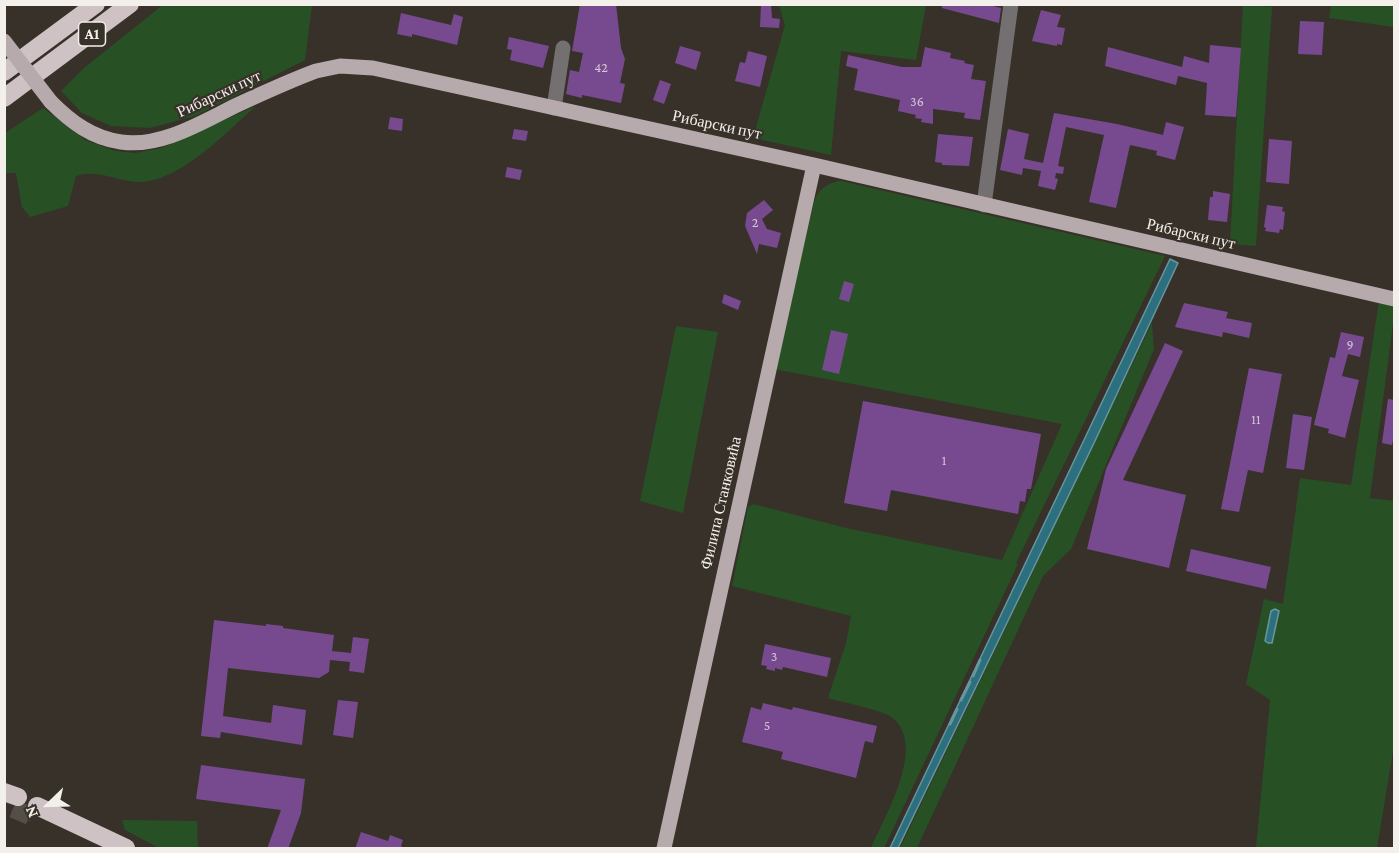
<!DOCTYPE html>
<html>
<head>
<meta charset="utf-8">
<style>
	body { margin:0 }
	#map { position:relative; width:1399px; height:853px; overflow:hidden; background:#373129; font-family:"Crimson Pro",serif }
	canvas { display:block }
	.frame { position:absolute; inset:0; border:6px solid #f3efea; pointer-events:none }
	.north { position:absolute; left:18px; top:775px; width:60px; height:60px; -webkit-text-stroke:4px #373129; paint-order:stroke; rotate:247deg; font-size:16px; font-weight:700; line-height:24px; text-align:center; color:#f3efea }
	.north::after { content:''; display:block; margin:auto; width:21px; height:27px; background:#f3efea; clip-path:polygon(50% 0,100% 100%,50% 72%,0 100%) }
</style>
</head>
<body>
<div id="map">
<canvas width="1399" height="853"></canvas>
<div class="frame"></div>
<div class="north">N</div>
</div>
<script>
const ctx = document.querySelector('canvas').getContext('2d');
ctx.lineJoin = 'round';
function fillPath(path, color) {
  ctx.fillStyle = color;
  ctx.fill(path, 'evenodd');
}
function strokePath(path, color, width, dash) {
  ctx.strokeStyle = color;
  ctx.lineWidth = width;
  ctx.lineCap = dash ? 'butt' : 'round';
  ctx.setLineDash(dash || []);
  ctx.stroke(path);
}
function label(font, color, halo, rows, align = 'center') {
  ctx.font = font + ' "Crimson Pro",serif';
  ctx.lineWidth = 4.5;
  ctx.setLineDash([]);
  ctx.textBaseline = 'middle';
  ctx.strokeStyle = halo;
  ctx.fillStyle = color;
  for (const [text, x, y, turn = 0] of rows) {
    ctx.save();
    ctx.translate(x, y);
    ctx.rotate((+turn || 0) * Math.PI / 180);
    ctx.textAlign = isNaN(turn) ? turn : align;
    if (halo) ctx.strokeText(text, 0, 0);
    ctx.fillText(text, 0, 0);
    ctx.restore();
  }
}
fillPath(new Path2D(`
	M164 4 312 5 305 60 195 116 150 128 111 126 82 113 61 91 84 68Z
	M779 5H926L916 60 841 51 831 155 753 138 785 25Z
	M1243 5 1272 7 1256 246 1230 244Z
	M1331 5H1394V27L1329 18Z
	M256 106C226 132 179 184 136 182 116 180 95 169 76 176L68 206 30 217 22 207 16 173H5V133L43 108 85 140 115 151 135 153 161 148Z
	M841 181 1165 256 1016 563 1018 564 884 848H871C885 816 929 743 890 716 881 710 841 702 828 698L846 643 851 616 732 586 748 507 753 504 846 528 1002 560 1062 424 774 369 815 199C821 187 828 183 841 181Z
	M1379 301 1394 307V316L1370 498 1394 501V745L1377 848H1256L1270 700 1246 684 1264 599 1283 604 1300 478 1351 485Z
	M1152 323 1154 349 1071 549 1043 576 917 848H900Z
	M676 326 718 332 683 513 640 501Z
	M122 820 197 821 198 848H159L125 830Z`), '#275125');
const water = new Path2D(`
	M1170 259 1178 263 1094 443 898 848H890Z
	M1275 609 1279 611 1272 643H1268L1265 641 1271 611Z`);
fillPath(water, '#2c707f');
strokePath(water, '#68969f', 1.5);
strokePath(new Path2D(`
	M973 676 980 660
	M961 700 970 682
	M950 724 957 709`), '#68969f', 3);
fillPath(new Path2D(`
	M580 4H616L621 48 625 59 620 83 625 84 621 103 582 95V98L566 94 570 70 579 72 583 53 572 51Z
	M761 4H771L772 18 780 19 779 28 760 27Z
	M942 4H985L1001 8 999 23 942 8Z
	M1041 10 1061 15 1057 27 1065 28 1062 45 1057 44V46L1032 41Z
	M401 13 451 25 454 14 463 17 457 45 412 34V37L397 34Z
	M1300 21 1324 22 1322 55 1298 54Z
	M509 37 549 46 543 68 510 60 512 50 507 49Z
	M1210 45 1241 48 1236 117 1205 115 1207 83 1178 76 1176 85 1105 66 1108 47 1182 67 1184 56 1209 63Z
	M680 46 701 52 696 70 675 63Z
	M925 47 951 53 950 58 965 61 964 63 974 65 971 79 986 81 980 120 964 118 965 113 933 109V124L921 122 922 119 915 118 916 115 898 111 900 100 854 90 858 69 846 66 848 55 902 67H921Z
	M748 51 767 56 760 87 735 81 740 62 745 63Z
	M660 80 671 84 664 104 653 100Z
	M1054 113 1117 124 1163 135 1166 122 1184 127 1175 160 1156 155 1157 151 1130 145 1116 208 1089 202 1104 135 1066 127 1058 166 1064 167 1063 174 1056 173 1055 178 1058 179 1055 190 1038 186 1041 171 1023 168 1022 175 1000 170 1008 129 1029 134 1024 159 1043 163Z
	M390 117 403 119 402 131 388 129Z
	M514 129 528 131 526 141 512 139Z
	M938 134 973 137 969 166 942 165V163L935 162Z
	M1269 139 1292 141 1289 184 1266 182Z
	M507 167 522 170 520 180 505 177Z
	M1213 191 1230 194 1227 222 1208 220 1210 197H1213Z
	M764 200 773 210 762 219 767 229 781 233 777 248 759 244 757 254 745 226 747 213Z
	M1267 205 1283 207 1282 211 1285 212 1283 230 1280 229 1279 233 1265 231 1266 228 1264 227Z
	M844 281 854 284 849 302 839 299Z
	M724 294 741 301 738 310 722 303Z
	M1184 303 1228 312 1226 318 1252 323 1249 338 1223 332 1222 337 1175 327Z
	M831 330 848 334 839 374 822 370Z
	M1341 332 1364 337 1360 357 1348 354 1342 376 1359 380 1345 438 1328 433 1329 429 1314 425 1330 357 1335 358Z
	M1165 343 1183 351 1123 480 1186 495 1169 568 1087 549 1106 469Z
	M1249 368 1282 374 1263 473 1248 470 1239 512 1221 509Z
	M1388 399 1395 400V430L1392 445 1382 443Z
	M863 401 1041 434 1031 489H1027L1025 502 1020 501 1018 514 891 490 887 511 844 503Z
	M1293 414 1312 417 1304 470 1286 468Z
	M1191 549 1271 567 1266 589 1186 571Z
	M214 620 266 626V624L283 626V628L334 635 332 651 351 653 353 637 369 639 364 673 349 671 350 662 330 660 329 672 319 678 228 668 223 716 271 723 273 705 306 710 302 745 221 732 220 738 201 736Z
	M765 644 831 658 827 677 783 667 782 670 775 668V671L766 669 767 666 761 665Z
	M338 700 358 702 353 738 333 735Z
	M763 703 792 710 793 707 877 726 873 743 865 741 856 778 781 759 783 752 742 742 751 707 761 710Z
	M201 765 305 779 301 813 288 849H267L281 810 196 799Z
	M26 804 27 812 32 816 30 821 11 813 14 807 21 808Z
	M361 832 388 841 390 835 403 840 401 846 405 849H355Z`), '#774a90');
strokePath(new Path2D(`
	M13 809 32 817`), '#534e46', 18, [18, 9]);
strokePath(new Path2D(`
	M554 108 563 48
	M984 205 1011 4`), '#746f70', 15);
strokePath(new Path2D(`
	M51 102C71 122 92 138 121 142 161 148 202 122 237 105 263 93 289 81 316 71L340 66 373 68 814 165 1394 299
	M664 848 814 165`), '#b6aaac', 15);
strokePath(new Path2D(`
	M4 72 96 4
	M4 98 130 4
	M4 792 18 797
	M37 806 126 848`), '#cfc2c4', 18);
strokePath(new Path2D(`
	M4 41 51 102`), '#b6aaac', 15);
label('14px', '#d4c6d4', null, [
	["42",601,68],
	["36",917,102],
	["2",755,223],
	["9",1350,345],
	["11",1256,420],
	["1",944,461],
	["3",774,657],
	["5",767,726]
]);
for (const [x, y, w] of [
	[92,34,27]
]) {
  const box = new Path2D();
  box.roundRect(x - w / 2, y - 12, w, 24, 4.5);
  ctx.fillStyle = '#373129';
  ctx.fill(box);
  strokePath(box, '#f3efea', 1.5);
}
label('bold 15px', '#f3efea', null, [
	["A1",92,34]
]);
label('16px', '#f3efea', '#373129', [
	["Рибарски пут",219,94,-25],
	["Рибарски пут",717,125,12],
	["Рибарски пут",1191,234,13],
	["Филипа Станковића",721,503,-77]
]);
</script>
</body>
</html>
